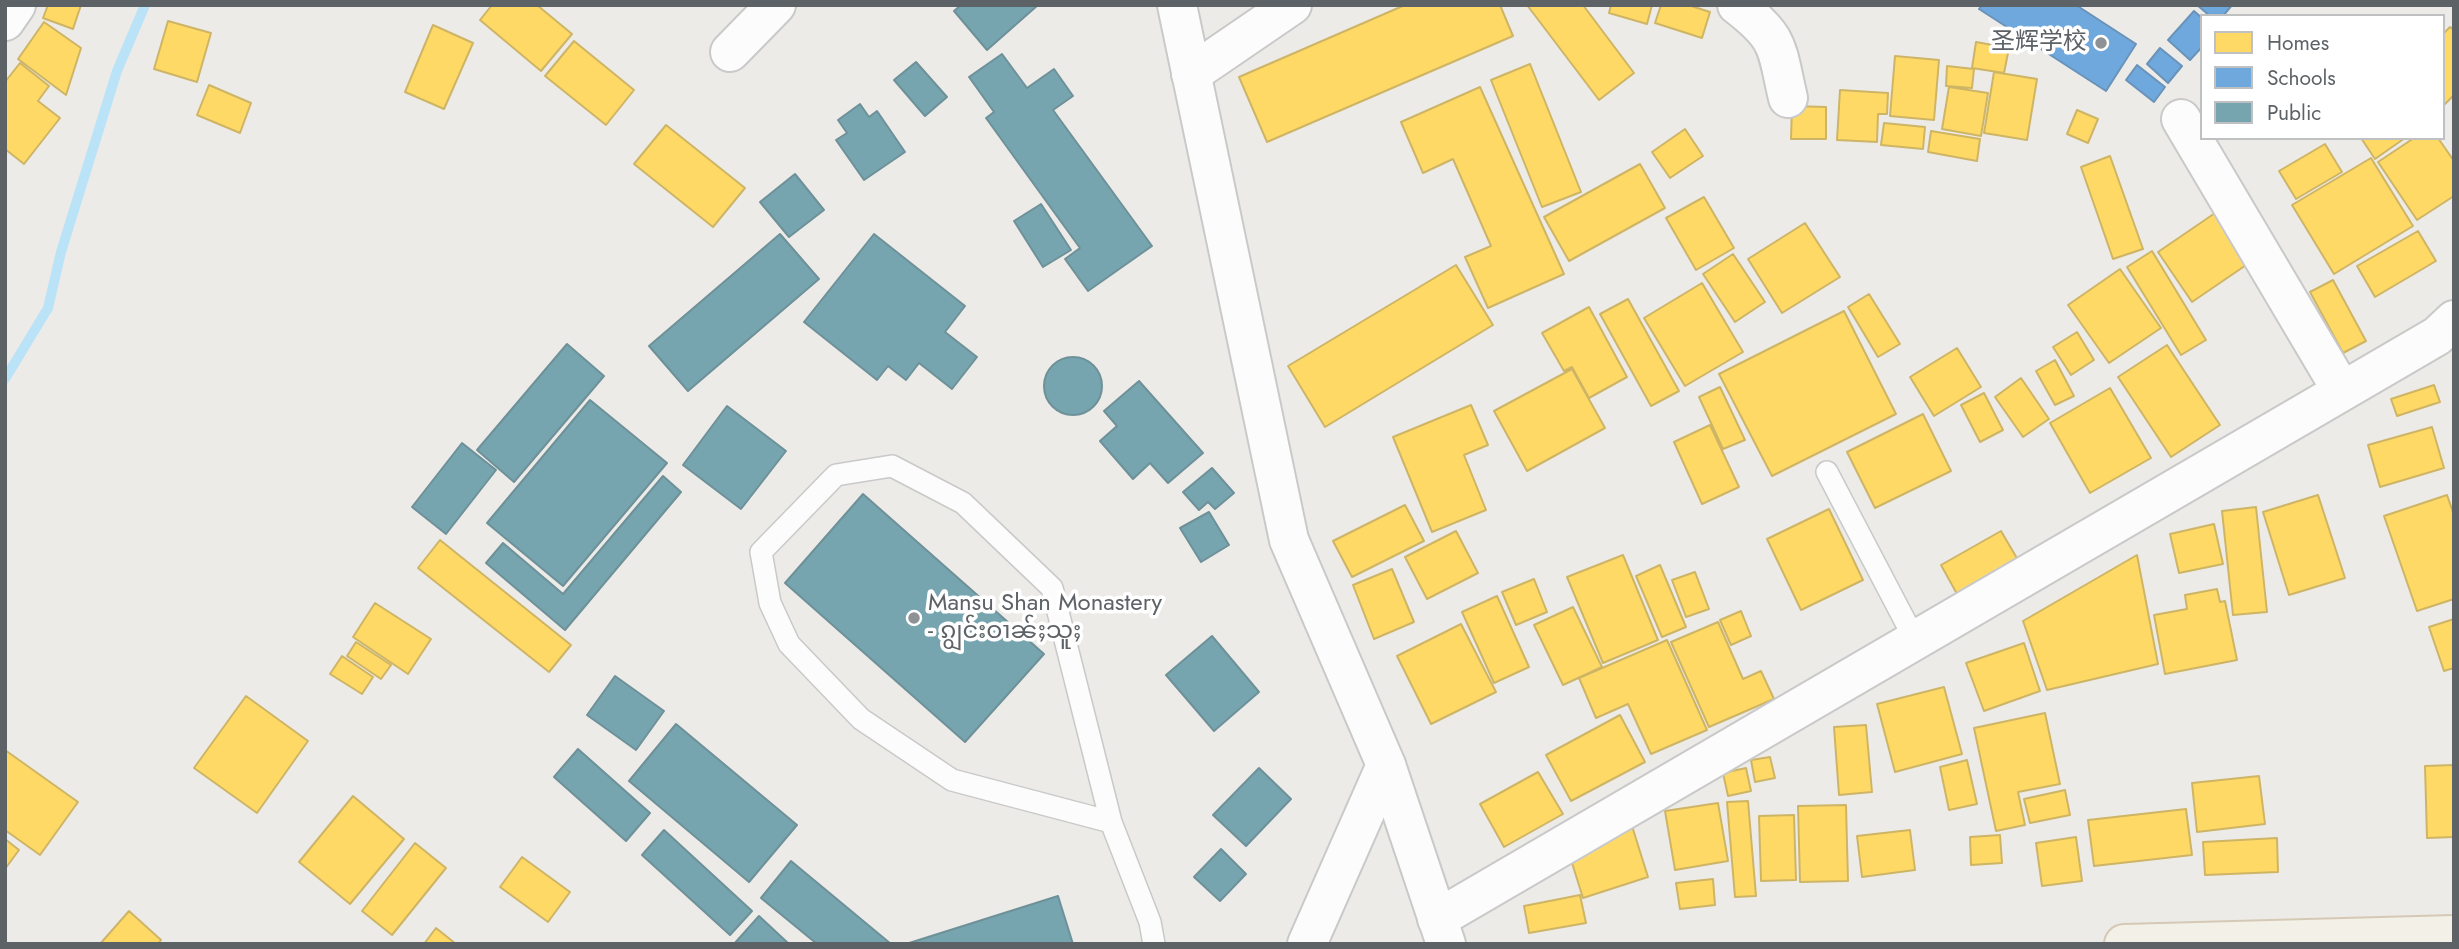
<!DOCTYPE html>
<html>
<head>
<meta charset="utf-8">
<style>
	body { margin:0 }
	#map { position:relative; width:2459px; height:949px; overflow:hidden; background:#edebe8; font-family:Jost,sans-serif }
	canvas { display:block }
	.frame { position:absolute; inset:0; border:7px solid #5d6266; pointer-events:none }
	.legend { position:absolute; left:2200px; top:14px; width:245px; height:126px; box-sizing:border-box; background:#fff; border:2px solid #bec0c2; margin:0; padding:9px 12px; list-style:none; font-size:21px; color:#5d6266 }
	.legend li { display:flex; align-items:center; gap:14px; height:35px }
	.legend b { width:35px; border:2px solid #bec0c2 }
</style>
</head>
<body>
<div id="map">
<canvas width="2459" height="949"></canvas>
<div class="frame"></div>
<ul class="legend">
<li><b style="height:19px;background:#ffd966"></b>Homes</li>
<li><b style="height:19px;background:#6fa8dc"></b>Schools</li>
<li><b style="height:19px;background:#76a5af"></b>Public</li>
</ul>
</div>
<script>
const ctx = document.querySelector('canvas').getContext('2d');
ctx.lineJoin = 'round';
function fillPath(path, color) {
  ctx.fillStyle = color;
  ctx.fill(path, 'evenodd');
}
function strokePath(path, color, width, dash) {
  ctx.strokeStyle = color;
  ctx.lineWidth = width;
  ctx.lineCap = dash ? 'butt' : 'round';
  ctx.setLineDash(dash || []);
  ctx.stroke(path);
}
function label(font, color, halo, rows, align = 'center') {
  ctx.font = font + ' Jost,"Noto Sans SC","Noto Sans Myanmar",sans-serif';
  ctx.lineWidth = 7;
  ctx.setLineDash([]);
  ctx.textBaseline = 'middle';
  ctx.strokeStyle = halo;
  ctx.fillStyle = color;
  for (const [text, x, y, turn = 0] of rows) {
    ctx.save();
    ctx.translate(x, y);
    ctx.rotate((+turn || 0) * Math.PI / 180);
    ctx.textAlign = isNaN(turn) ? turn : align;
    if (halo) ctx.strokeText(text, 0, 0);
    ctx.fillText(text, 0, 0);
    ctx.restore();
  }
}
const homes = new Path2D(`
	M48 5H81L73 29 43 18Z
	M492 5H537L572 34 541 71 480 20Z
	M1405 5H1500L1513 36 1267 142 1239 77Z
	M1527 5H1583L1634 73 1599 100Z
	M1611 5H1652L1647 24 1609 13Z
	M1661 5H1688L1710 12 1702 38 1655 23Z
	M168 21 211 33 197 82 154 69Z
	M44 22 81 48 66 95 18 59Z
	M433 25 473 43 444 109 405 92Z
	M2450 27 2454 30V95L2443 106V34Z
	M574 41 634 90 606 125 545 76Z
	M1976 42 2009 48 2004 73 1972 68Z
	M1895 56 1939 60 1934 120 1890 116Z
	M20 63 49 86 38 101 60 118 24 164 5 149V82Z
	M1530 64 1581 192 1542 207 1491 80Z
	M1947 66 1974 69 1972 88 1946 86Z
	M1994 72 2037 79 2027 140 1984 133Z
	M209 85 251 103 240 133 197 115Z
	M1480 87 1564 274 1488 308 1465 257 1491 246 1453 159 1423 173 1401 122Z
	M1949 87 1988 93 1981 136 1942 129Z
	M1840 90 1888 93 1887 114H1878L1877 142 1837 140Z
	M1792 106 1826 107V139H1791Z
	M2077 110 2098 119 2088 143 2067 134Z
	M1884 123 1925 127 1923 149 1881 145Z
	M666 125 745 188 713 227 634 164Z
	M1685 129 1703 156 1670 178 1652 152Z
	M1931 131 1980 139 1977 161 1928 152Z
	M2361 138H2405L2375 159Z
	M2414 138H2438L2454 161V196L2417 220 2378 162Z
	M2325 144 2342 172 2296 199 2279 171Z
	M2110 156 2143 249 2113 259 2081 167Z
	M2371 158 2413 226 2334 274 2292 205Z
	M1640 164 1665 208 1569 261 1544 217Z
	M1704 197 1734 248 1696 270 1666 218Z
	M2218 211 2252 261 2192 302 2158 252Z
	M1805 223 1840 277 1782 313 1748 259Z
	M2418 231 2436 261 2375 297 2357 266Z
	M2152 251 2206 340 2181 355 2127 267Z
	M1733 254 1765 302 1735 322 1703 274Z
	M1456 265 1493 325 1325 427 1288 366Z
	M2120 269 2161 328 2109 363 2068 305Z
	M2333 280 2366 341 2343 353 2310 292Z
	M1702 283 1743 352 1685 386 1644 318Z
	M1869 294 1900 344 1878 357 1848 307Z
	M1628 299 1679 391 1651 406 1600 314Z
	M1589 307 1627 377 1589 398 1572 367 1564 371 1542 333Z
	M1844 311 1896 414 1772 476 1719 374Z
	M2077 332 2094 360 2071 375 2053 347Z
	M2167 345 2220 425 2171 457 2118 377Z
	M1957 348 1981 387 1934 416 1910 377Z
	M2055 360 2074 396 2055 405 2036 371Z
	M1572 369 1605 428 1527 471 1494 411Z
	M2021 378 2049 419 2023 437 1995 397Z
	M2434 385 2440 402 2397 416 2391 399Z
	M1720 387 1745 440 1723 449 1699 397Z
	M2110 388 2151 458 2090 493 2050 423Z
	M1984 393 2003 430 1980 442 1961 405Z
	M1471 405 1488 445 1464 455 1486 510 1432 532 1393 437Z
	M1923 414 1951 471 1875 508 1847 452Z
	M1710 425 1739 487 1702 504 1674 442Z
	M2432 427 2444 468 2380 487 2368 445Z
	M2318 495 2345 578 2289 595 2263 512Z
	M2447 495 2454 515V599L2417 611 2384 516Z
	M1405 505 1424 541 1352 577 1333 541Z
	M2256 507 2267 612 2233 615 2222 511Z
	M1829 509 1863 580 1801 610 1767 539Z
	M2214 524 2223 564 2179 573 2170 534Z
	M1456 531 1478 573 1427 599 1405 557Z
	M2001 531 2018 560 1957 594 1941 565Z
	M440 540 571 645 549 672 418 568Z
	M1623 555 1658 640 1603 663 1567 577Z
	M2137 555 2158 664 2047 690 2023 621Z
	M1660 565 1686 627 1662 637 1636 576Z
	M1392 569 1414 622 1374 639 1353 585Z
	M1695 572 1709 609 1686 617 1672 580Z
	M1534 579 1547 612 1516 625 1502 592Z
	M2217 589 2220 602 2225 601 2237 660 2165 674 2154 615 2187 609 2185 595Z
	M1497 596 1529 667 1494 683 1462 612Z
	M375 603 431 639 408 674 353 637Z
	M1573 607 1602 667 1563 685 1534 625Z
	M1741 611 1751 636 1731 645 1720 620Z
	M2454 619V668L2444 671 2429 627Z
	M1718 622 1743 679 1761 671 1774 699 1709 727 1671 642Z
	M1461 624 1496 692 1431 724 1397 656Z
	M1667 640 1707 730 1651 754 1628 704 1596 718 1579 678Z
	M356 642 391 665 381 679 347 656Z
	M2024 643 2040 691 1984 711 1966 663Z
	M342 656 373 677 362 694 330 674Z
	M1944 687 1962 754 1895 772 1877 704Z
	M246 696 308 741 257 813 194 768Z
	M2045 713 2060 784 2018 792 2025 825 1996 831 1974 728Z
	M1620 715 1645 762 1571 801 1546 755Z
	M1866 725 1872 792 1839 795 1834 727Z
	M5 750 78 802 40 855 5 830Z
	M1770 757 1775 778 1755 782 1751 760Z
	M1967 760 1977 804 1949 810 1940 767Z
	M2454 765V837L2427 838 2425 766Z
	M1746 768 1751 791 1728 796 1723 773Z
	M1538 772 1563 814 1504 847 1480 804Z
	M2259 776 2265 824 2197 832 2192 783Z
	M2065 790 2070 815 2030 823 2024 799Z
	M353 796 404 839 350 904 299 862Z
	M1748 801 1756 896 1735 897 1727 802Z
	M1718 803 1728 861 1675 870 1665 811Z
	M1846 805 1848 881 1800 882 1798 806Z
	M2186 809 2192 855 2094 866 2088 820Z
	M1794 815 1796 880 1761 881 1759 816Z
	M1632 826 1648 877 1583 898 1567 847Z
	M1910 830 1915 870 1862 877 1857 836Z
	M2000 835 2002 863 1971 865 1970 837Z
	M2076 837 2082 881 2042 886 2036 843Z
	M2277 838 2278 872 2205 875 2203 842Z
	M5 839 19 850 5 869Z
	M415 843 446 868 392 935 362 911Z
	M522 857 570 892 548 922 500 887Z
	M1713 879 1715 905 1680 909 1676 883Z
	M1580 895 1586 923 1529 933 1524 906Z
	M129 911 161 940 158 944H100Z
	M436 928 456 944H424Z`);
fillPath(homes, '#ffd966');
strokePath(homes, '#ceb566', 2);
const schools = new Path2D(`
	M1982 5H2076L2136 44 2106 91 1979 9Z
	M2197 5H2232L2223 16H2210Z
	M2194 11 2202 18V47L2190 60 2168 40Z
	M2160 48 2182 66 2168 83 2147 64Z
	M2137 65 2165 87 2154 102 2126 80Z`);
fillPath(schools, '#6fa8dc');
strokePath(schools, '#6a93b9', 2);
const public = new Path2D(`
	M961 5H1038L987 50 954 11Z
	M1002 54 1027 88 1054 69 1073 96 1053 110 1152 246 1088 291 1065 259 1080 248 986 118 994 112 969 77Z
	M916 62 947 97 925 116 894 80Z
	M860 104 869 117 877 111 905 152 864 180 836 140 847 133 838 120Z
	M795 174 824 210 789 237 760 202Z
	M1041 204 1071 250 1043 267 1014 221Z
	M780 234 819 279 688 391 649 346Z
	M874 234 965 306 945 332 977 357 952 389 919 363 906 380 888 366 877 380 804 322Z
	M567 344 604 376 514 482 477 450Z
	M1044 386a29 29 0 1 1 58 0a29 29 0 1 1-58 0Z
	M1139 381 1203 453 1168 483 1150 463 1133 479 1100 441 1117 426 1104 411Z
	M590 400 667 463 563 586 487 523Z
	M727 406 786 451 741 509 683 465Z
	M462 443 496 470 446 534 412 507Z
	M1212 468 1234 493 1215 509 1208 502 1199 510 1183 492Z
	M663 476 681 492 565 630 486 563 503 543 563 594Z
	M863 494 1044 654 965 742 785 583Z
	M1209 512 1229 545 1201 562 1180 528Z
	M1212 636 1259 692 1214 731 1166 675Z
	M615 676 664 711 636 750 587 715Z
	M676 724 797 825 749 882 629 781Z
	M578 749 650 813 626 841 554 777Z
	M1259 768 1291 799 1246 846 1213 815Z
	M664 830 752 911 730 935 642 855Z
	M1221 849 1246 874 1220 901 1194 877Z
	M791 861 891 944H817L761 898Z
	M1058 896 1073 944H906Z
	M759 916 789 944H734Z`);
fillPath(public, '#76a5af');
strokePath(public, '#6e9199', 2);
strokePath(new Path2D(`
	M5 379 48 308 61 252 117 71 145 5`), '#bbe3f8', 10);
const service = new Path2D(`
	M1827 472 1915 640
	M1111 822 952 780 861 719 789 644 770 603 761 552 836 475 892 466 963 503 1052 588 1111 822 1150 922 1154 944`);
const minor = new Path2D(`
	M1737 5C1781 39 1776 47 1788 98
	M5 21 16 5
	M730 52 776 5
	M1191 74 1292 5
	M2181 119 2342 391
	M1437 919 2437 336 2454 320
	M1307 944 1386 765`);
const tertiary = new Path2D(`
	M1177 5 1289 540 1386 765 1446 944`);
const primary = new Path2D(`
	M2124 944 2454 935`);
strokePath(service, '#c9c9c9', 24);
strokePath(minor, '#c9c9c9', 42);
strokePath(tertiary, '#c9c9c9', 42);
strokePath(primary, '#d5c9b5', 42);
strokePath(service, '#fcfcfc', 21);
strokePath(minor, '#fcfcfc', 38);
strokePath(tertiary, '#fcfcfc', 38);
strokePath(primary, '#f3f0e8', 38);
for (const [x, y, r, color] of [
	[2101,43,7,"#8f9294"],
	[914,618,7,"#8f9294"]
]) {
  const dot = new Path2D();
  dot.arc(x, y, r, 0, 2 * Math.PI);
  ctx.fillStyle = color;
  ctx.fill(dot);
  strokePath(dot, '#fff', 2.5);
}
label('24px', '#5d6266', '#fff', [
	["圣辉学校",2087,43],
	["Mansu Shan Monastery",928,604,"left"],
	["- ၵျွင်းဝၢၼ်ႈသူႈ",928,632,"left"]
], 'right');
</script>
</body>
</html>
